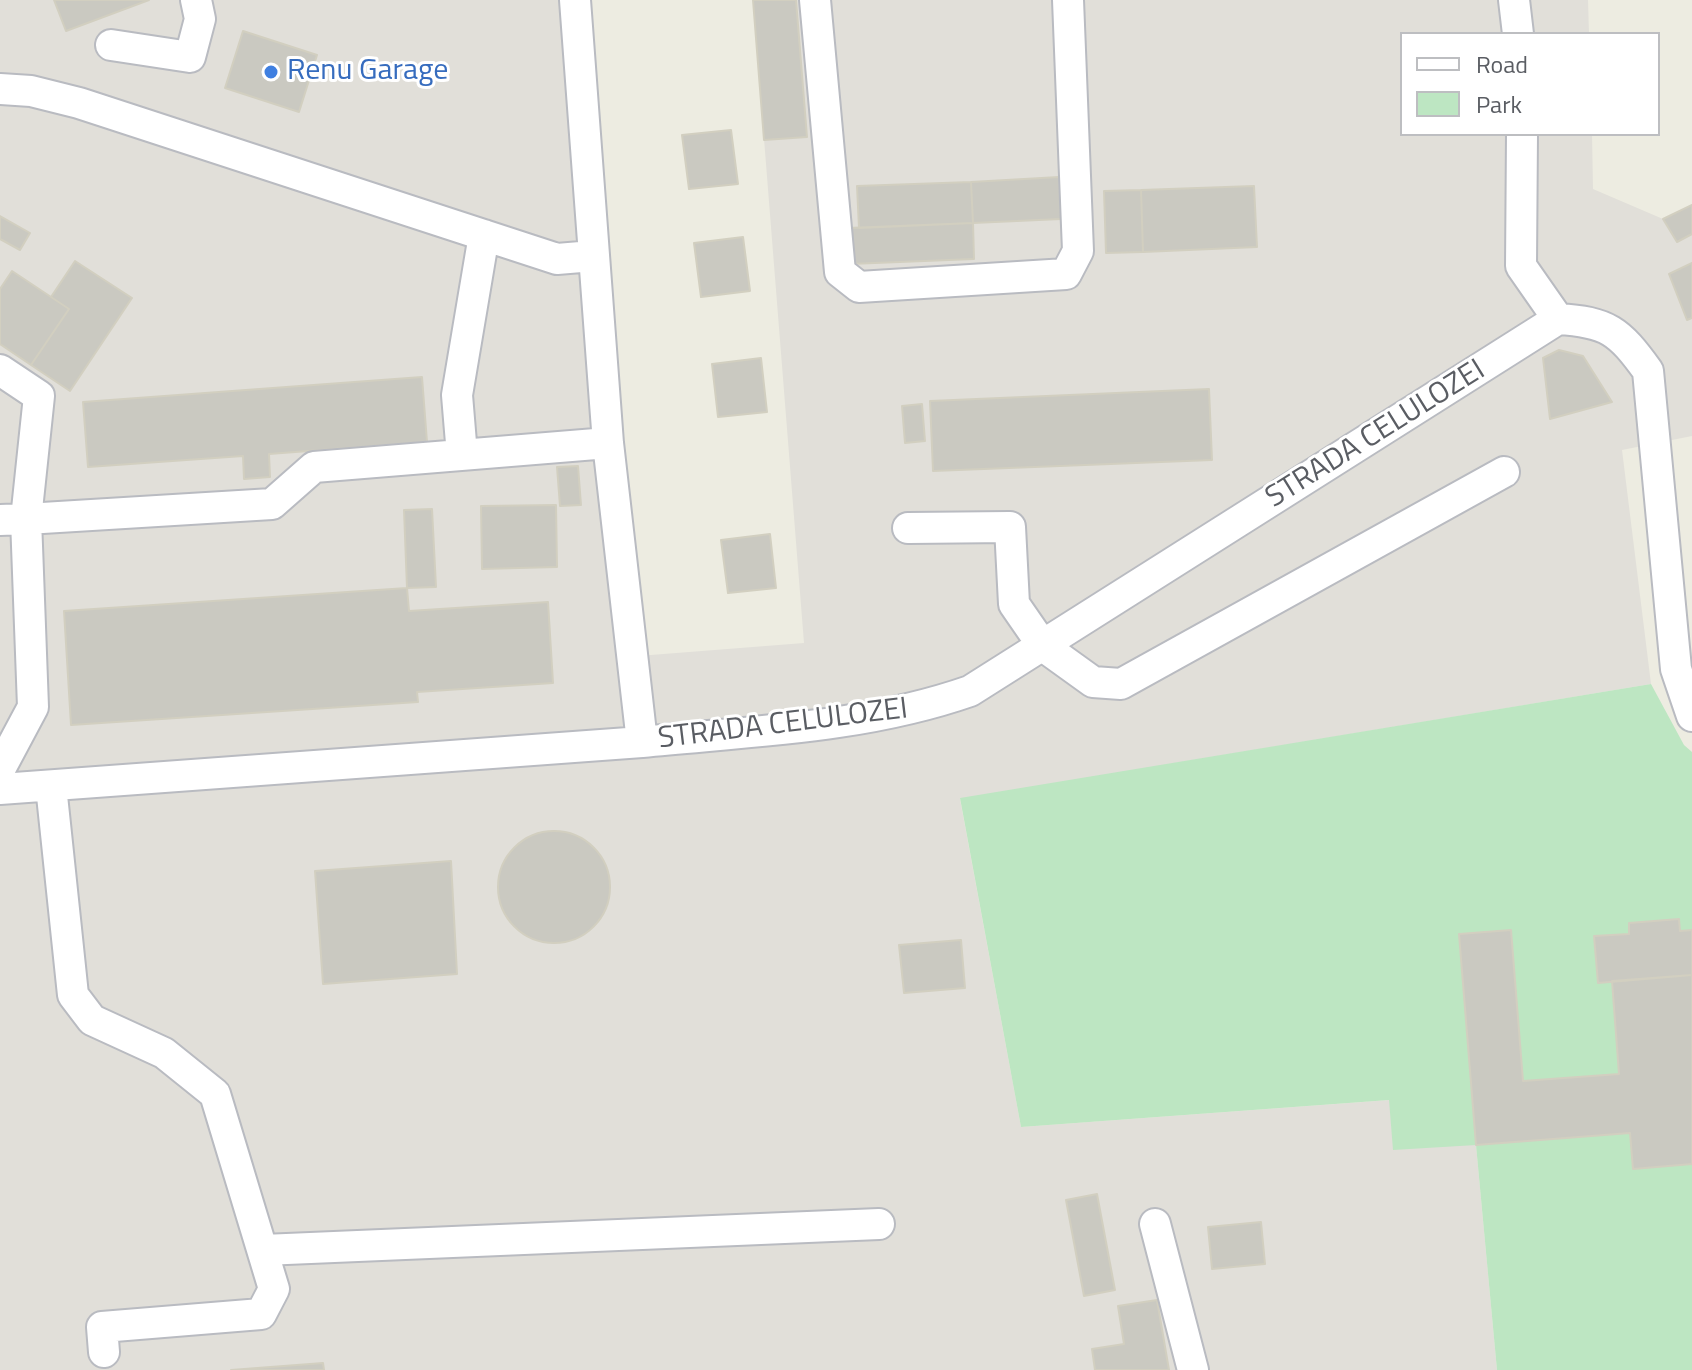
<!DOCTYPE html>
<html>
<head>
<meta charset="utf-8">
<style>
	body { margin:0 }
	#map { position:relative; width:1692px; height:1370px; overflow:hidden; background:#edece1; font-family:"Titillium Web",sans-serif }
	canvas { display:block }
	.legend { position:absolute; left:1400px; top:32px; width:260px; height:104px; box-sizing:border-box; background:#fff; border:2px solid #bdbec1; margin:0; padding:10px 14px; list-style:none; font-size:24px; color:#5a5d63 }
	.legend li { display:flex; align-items:center; gap:16px; height:40px }
	.legend b { width:40px; border:2px solid #bdbec1 }
</style>
</head>
<body>
<div id="map">
<canvas width="1692" height="1370"></canvas>
<ul class="legend">
<li><b style="height:10px;background:#fff"></b>Road</li>
<li><b style="height:22px;background:#bde6c2"></b>Park</li>
</ul>
</div>
<script>
const ctx = document.querySelector('canvas').getContext('2d');
ctx.lineJoin = 'round';
function fillPath(path, color) {
  ctx.fillStyle = color;
  ctx.fill(path, 'evenodd');
}
function strokePath(path, color, width, dash) {
  ctx.strokeStyle = color;
  ctx.lineWidth = width;
  ctx.lineCap = dash ? 'butt' : 'round';
  ctx.setLineDash(dash || []);
  ctx.stroke(path);
}
function label(font, color, halo, rows, align = 'center') {
  ctx.font = font + ' "Titillium Web",sans-serif';
  ctx.lineWidth = 6;
  ctx.setLineDash([]);
  ctx.textBaseline = 'middle';
  ctx.strokeStyle = halo;
  ctx.fillStyle = color;
  for (const [text, x, y, turn = 0] of rows) {
    ctx.save();
    ctx.translate(x, y);
    ctx.rotate((+turn || 0) * Math.PI / 180);
    ctx.textAlign = isNaN(turn) ? turn : align;
    if (halo) ctx.strokeText(text, 0, 0);
    ctx.fillText(text, 0, 0);
    ctx.restore();
  }
}
fillPath(new Path2D(`
	M0 0H588L638 656 804 643 753 0H1588L1589 34H1402V134H1592L1593 189 1663 219 1692 205V436L1622 450 1651 684 960 799 1021 1127 1390 1100 1476 1145 1497 1370H0Z`), '#e1dfd9');
fillPath(new Path2D(`
	M1651 684 1684 745 1692 752V1370H1497L1476 1145 1393 1150 1389 1100 1021 1127 960 798Z`), '#bde6c2');
const building = new Path2D(`
	M54 0H149L66 31Z
	M753 0H796L807 137 764 140Z
	M243 31 317 55 299 112 225 88Z
	M731 130 738 184 689 189 682 135Z
	M1059 177 1061 219 973 223 971 182Z
	M971 182 973 223 859 228 857 186Z
	M1254 186 1257 247 1143 252 1141 190Z
	M1141 190 1143 252 1106 253 1104 191Z
	M1692 205V234L1677 242 1663 219Z
	M0 216 30 233 20 250 0 239Z
	M973 223 974 259 850 264 848 228Z
	M743 237 750 291 701 297 694 243Z
	M75 261 132 298 70 391 31 365 69 309 51 297Z
	M1692 263V318L1687 320 1669 274Z
	M12 271 69 309 31 365 0 344V289Z
	M1559 350 1583 356 1612 402 1550 419 1543 358Z
	M761 358 767 412 718 417 712 364Z
	M422 377 427 442 269 454 270 477 244 479 243 456 88 467 83 402Z
	M1209 389 1212 460 933 471 930 401Z
	M922 404 925 441 905 443 902 406Z
	M578 466 581 505 560 506 557 467Z
	M556 505 557 567 482 569 481 506Z
	M432 509 436 587 407 588 404 510Z
	M770 534 776 588 728 593 721 540Z
	M407 588 409 611 548 602 553 683 417 692 418 702 71 725 64 611Z
	M498 887a56 56 0 1 1 112 0a56 56 0 1 1-112 0Z
	M451 861 457 974 323 984 315 871Z
	M1679 919 1680 931 1692 930V975L1598 983 1594 936 1629 934V923Z
	M1511 930 1523 1081 1619 1074 1612 981 1692 975V1164L1633 1169 1630 1133 1476 1145 1459 934Z
	M961 940 965 988 904 993 899 945Z
	M1097 1194 1115 1290 1084 1296 1066 1200Z
	M1261 1222 1265 1264 1212 1269 1208 1227Z
	M1157 1300 1169 1370H1095L1092 1349 1124 1344 1118 1306Z
	M323 1363 324 1370H231Z`);
fillPath(building, '#cac9c1');
strokePath(building, '#d2cfc0', 2);
const minor = new Path2D(`
	M575 0 608 443 642 742C752 731 864 728 970 691L1558 319
	M815 0 840 272 859 287 1066 274 1078 251 1068 0
	M1514 0 1518 34
	M111 45 190 57 200 19 196 0
	M0 89 31 91 79 103 557 259 593 256
	M1522 134 1521 266 1558 319
	M1558 319C1608 322 1619 331 1648 371L1676 669 1692 716
	M0 370 39 396 26 519 272 504 314 467 608 443
	M462 455 457 395 484 235
	M0 520 26 519 33 707 0 769
	M908 528 1010 527 1014 604 1043 646 1093 682 1121 684 1504 472
	M51 786 73 995 92 1020 164 1053 215 1094 274 1289 261 1314 102 1327 104 1352
	M0 789 642 742
	M1155 1224 1193 1370
	M263 1250 879 1224`);
strokePath(minor, '#b9bbc1', 34);
strokePath(minor, '#fff', 30);
for (const [x, y, r, color] of [
	[271,72,8,"#3f7fe0"]
]) {
  const dot = new Path2D();
  dot.arc(x, y, r, 0, 2 * Math.PI);
  ctx.fillStyle = color;
  ctx.fill(dot);
  strokePath(dot, '#fff', 3);
}
label('30px', '#366cbe', '#fff', [
	["Renu Garage",287,72]
], 'left');
label('30px', '#5a5d63', '#fff', [
	["STRADA CELULOZEI",1376,435,-32],
	["STRADA CELULOZEI",783,725,-7]
]);
</script>
</body>
</html>
